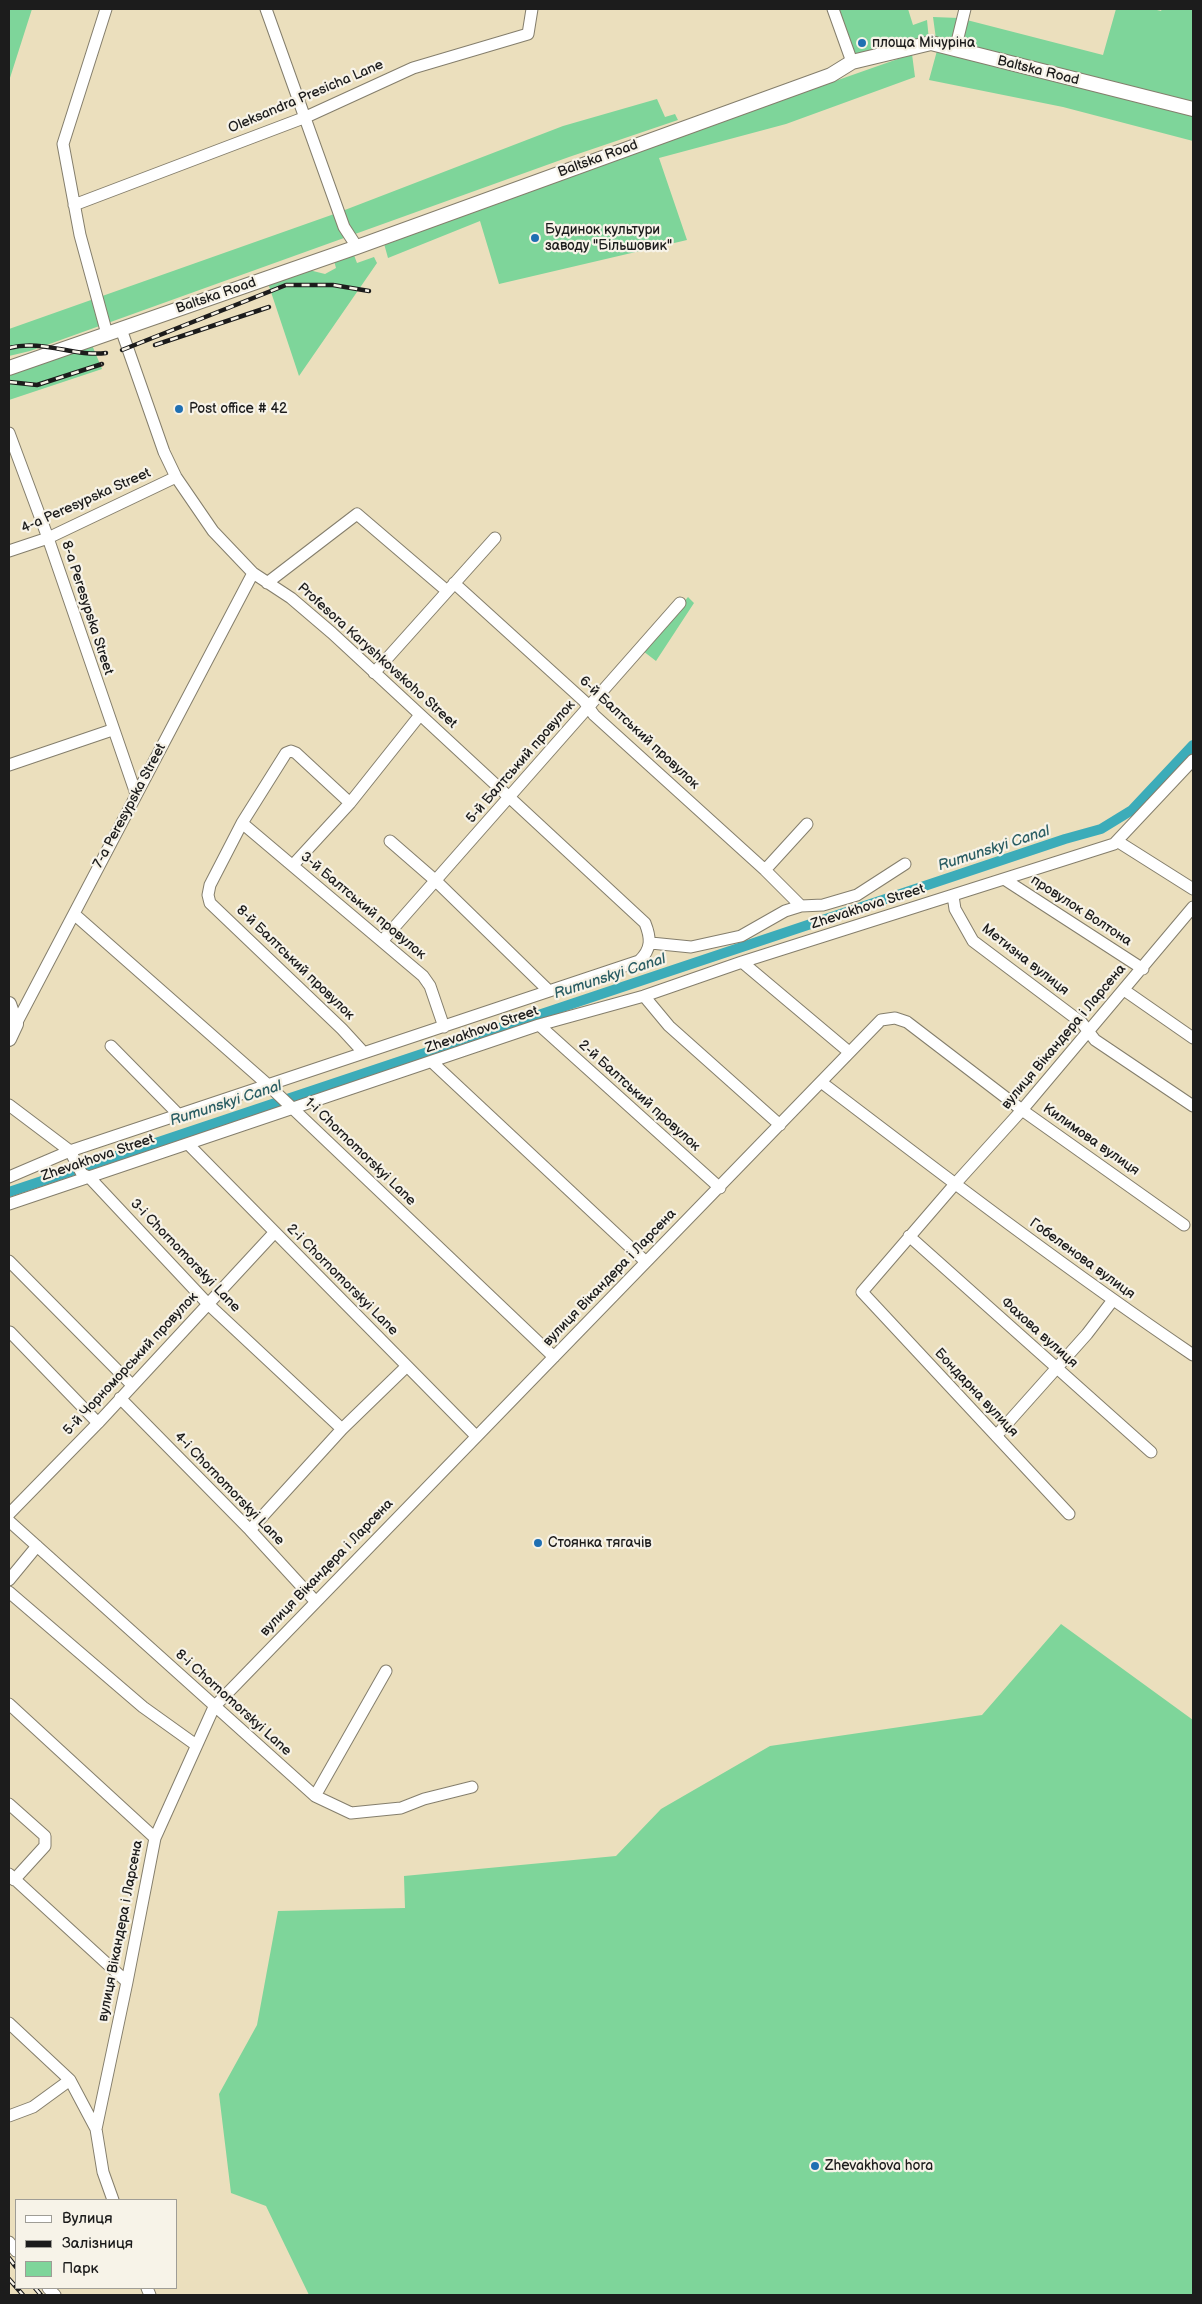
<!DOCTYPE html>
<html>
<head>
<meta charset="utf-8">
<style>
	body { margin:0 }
	#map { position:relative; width:1202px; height:2304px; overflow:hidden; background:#ebdfbd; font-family:"Balsamiq Sans",sans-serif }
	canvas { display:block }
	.frame { position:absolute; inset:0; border:10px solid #1c1c1c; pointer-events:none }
	.legend { position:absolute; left:15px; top:2199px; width:162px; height:90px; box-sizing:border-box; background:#f7f3e8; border:1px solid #9f9d96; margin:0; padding:6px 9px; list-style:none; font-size:15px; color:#1c1c1c }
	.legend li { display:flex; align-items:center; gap:10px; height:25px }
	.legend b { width:25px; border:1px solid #9f9d96 }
</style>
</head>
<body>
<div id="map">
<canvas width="1202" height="2304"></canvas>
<div class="frame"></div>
<ul class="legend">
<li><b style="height:6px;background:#fff"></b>Вулиця</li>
<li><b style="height:6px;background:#1c1c1c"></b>Залізниця</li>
<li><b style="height:14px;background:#7ed59a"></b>Парк</li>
</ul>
</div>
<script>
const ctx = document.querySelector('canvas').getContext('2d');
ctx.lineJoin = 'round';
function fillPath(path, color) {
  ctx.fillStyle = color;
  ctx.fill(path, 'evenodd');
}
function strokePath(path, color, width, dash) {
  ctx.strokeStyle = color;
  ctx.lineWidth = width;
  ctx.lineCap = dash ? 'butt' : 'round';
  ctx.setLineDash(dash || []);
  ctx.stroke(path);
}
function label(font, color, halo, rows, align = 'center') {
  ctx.font = font + ' "Balsamiq Sans",sans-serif';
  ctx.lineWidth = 4.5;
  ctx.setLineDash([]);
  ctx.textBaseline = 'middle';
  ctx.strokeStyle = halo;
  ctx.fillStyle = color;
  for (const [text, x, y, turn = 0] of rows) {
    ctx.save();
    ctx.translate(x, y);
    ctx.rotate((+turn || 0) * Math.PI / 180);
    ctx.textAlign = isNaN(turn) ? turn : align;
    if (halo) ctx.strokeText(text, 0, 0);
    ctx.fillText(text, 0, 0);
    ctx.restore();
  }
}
fillPath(new Path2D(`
	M9 9H32L9 81Z
	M833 9H908L913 25 927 20 929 40 852 62Z
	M1116 9H1153L1161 11 1162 9H1193V102L936 39 933 17 959 18 1103 55Z
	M938 47 1193 115V141L1063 107 929 80Z
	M912 54 915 77 786 124 659 158 687 240 499 284 480 221 388 258 383 240Z
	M657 99 665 117 675 114 678 120 569 157 30 351 9 356V329L337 213 563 126Z
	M352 250 357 263 374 257 377 263 299 376 268 283 305 269 325 274 336 268 333 257Z
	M92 345 102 369 9 400V374Z
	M688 597 694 603 656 661 643 651Z
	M1061 1624 1193 1720V2295H309L266 2206 231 2193 219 2094 257 2025 278 1911 405 1908 404 1876 616 1856 661 1809 770 1746 982 1715Z`), '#7ed59a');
strokePath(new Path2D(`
	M9 1192 1065 839 1101 829 1132 810 1193 745`), '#3cacb9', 10);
const minor = new Path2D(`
	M106 9 63 144 80 235 107 334
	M266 9 344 227 357 247
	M833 9 852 62
	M955 50 965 9
	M74 205 306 117 413 68 528 34 532 9
	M9 433 48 538 136 794
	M9 551 48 538 176 477
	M267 583 357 514 447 591
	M454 583 584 701 594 715 765 870 801 906
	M374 673 495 538
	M9 765 112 730
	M350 803 296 753 291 751 286 753 242 823 210 885 208 895 210 903 342 1029 364 1053
	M242 823 423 976 430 986 444 1027
	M390 841 436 881 549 991
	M1117 841 1193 889
	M293 865 350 803 420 715
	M765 870 807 824
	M1004 879 1143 969
	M953 896 955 909 973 941 1082 1023 1095 1040 1193 1106
	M74 914 267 1084 554 1357
	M383 940 680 603
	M651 943 691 947 741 936 785 911 801 906 823 905 857 895 905 864
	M742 962 849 1052
	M1124 990 1193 1038
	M644 996 669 1026 780 1125
	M16 1024 253 573
	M539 1025 720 1188
	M111 1046 179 1115
	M433 1063 646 1262
	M821 1082C943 1175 1066 1269 1193 1355
	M9 1105 70 1151 82 1174 89 1177 208 1304 342 1429
	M188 1144 476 1436
	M9 1177 70 1151 639 961C652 949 651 938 645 923L332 633 291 598 253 573 213 531 176 477 164 452 121 329
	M9 1204 539 1025 644 996 742 962 1114 844 1193 760
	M909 1236 1151 1452
	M9 1261 132 1385
	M10 1332 98 1423
	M120 1398 250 1530 316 1602
	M996 1436 1087 1334 1113 1300
	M9 1514 98 1423 274 1233
	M1069 1514 862 1292 955 1184 1022 1110 1193 907
	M9 1521 315 1796 351 1813 401 1808 424 1799 472 1787
	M250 1530 342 1429 407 1366
	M9 1580 37 1546
	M9 1592 143 1707 196 1745
	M9 1704 155 1838
	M315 1796 386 1671
	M9 1804 45 1836V1846L14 1880
	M9 1874 127 1982
	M9 2023 70 2080
	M9 2116 33 2107 70 2080 96 2129
	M113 2200 103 2172 96 2129 127 1982 155 1838 214 1707 881 1020 895 1018 907 1022 1022 1110 1184 1225
	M9 2242 16 2251
	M48 2288 55 2295
	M147 2288 150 2295`);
const major = new Path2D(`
	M9 368 357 247 831 75 852 62 931 43 1193 109
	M9 1004 16 1024 9 1039`);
strokePath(minor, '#847e6c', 13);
strokePath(major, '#847e6c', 16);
strokePath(minor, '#fff', 11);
strokePath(major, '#fff', 14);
const rail = new Path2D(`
	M155 345 269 307
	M9 348C43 339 73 357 106 353
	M122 350 286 285H333L369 291
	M9 382 37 385 102 364
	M9 2258 16 2267
	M9 2279 23 2295
	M35 2288 41 2295`);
strokePath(rail, '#1c1c1c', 4.5);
strokePath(rail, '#f7f3e8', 2.5, [8]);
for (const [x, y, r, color] of [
	[862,43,5,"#1f6fb2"],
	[535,238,5,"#1f6fb2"],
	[179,409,5,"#1f6fb2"],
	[538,1543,5,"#1f6fb2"],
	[815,2166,5,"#1f6fb2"]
]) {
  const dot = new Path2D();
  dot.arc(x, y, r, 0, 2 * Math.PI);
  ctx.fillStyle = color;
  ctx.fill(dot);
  strokePath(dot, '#f7f3e8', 2);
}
label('14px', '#1c1c1c', '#f7f3e8', [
	["площа Мічуріна",872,43],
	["Будинок культури",545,230],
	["заводу \"Більшовик\"",545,246],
	["Post office # 42",189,409],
	["Стоянка тягачів",548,1543],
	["Zhevakhova hora",825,2166]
], 'left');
label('14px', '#1c1c1c', '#f7f3e8', [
	["Baltska Road",1038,71,14],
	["Oleksandra Presicha Lane",306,97,-23],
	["Baltska Road",598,159,-20],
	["Baltska Road",216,296,-19],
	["4-a Peresypska Street",86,501,-24],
	["8-a Peresypska Street",87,608,72],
	["Profesora Karyshkovskoho Street",377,656,42],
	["6-й Балтський провулок",639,733,43],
	["5-й Балтський провулок",521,762,-49],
	["7-a Peresypska Street",130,806,-62],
	["3-й Балтський провулок",363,906,40],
	["Zhevakhova Street",868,907,-18],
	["провулок Волтона",1081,911,33],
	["Метизна вулиця",1025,960,38],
	["8-й Балтський провулок",295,963,44],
	["Zhevakhova Street",482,1030,-19],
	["вулиця Вікандера і Ларсена",1064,1037,-50],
	["2-й Балтський провулок",639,1096,42],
	["Килимова вулиця",1091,1140,35],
	["1-i Chornomorskyi Lane",360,1152,44],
	["Zhevakhova Street",98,1158,-19],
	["3-i Chornomorskyi Lane",185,1256,46],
	["Гобеленова вулиця",1082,1259,36],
	["вулиця Вікандера і Ларсена",610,1278,-46],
	["2-i Chornomorskyi Lane",342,1280,45],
	["Фахова вулиця",1039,1333,42],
	["5-й Чорноморський провулок",131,1364,-47],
	["Бондарна вулиця",976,1393,47],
	["4-i Chornomorskyi Lane",229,1489,46],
	["вулиця Вікандера і Ларсена",327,1568,-46],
	["8-i Chornomorskyi Lane",233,1703,42],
	["вулиця Вікандера і Ларсена",121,1931,-79]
]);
label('italic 15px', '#2a5d63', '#f7f3e8', [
	["Rumunskyi Canal",994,849,-18],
	["Rumunskyi Canal",610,977,-18],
	["Rumunskyi Canal",226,1104,-18]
]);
</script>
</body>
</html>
